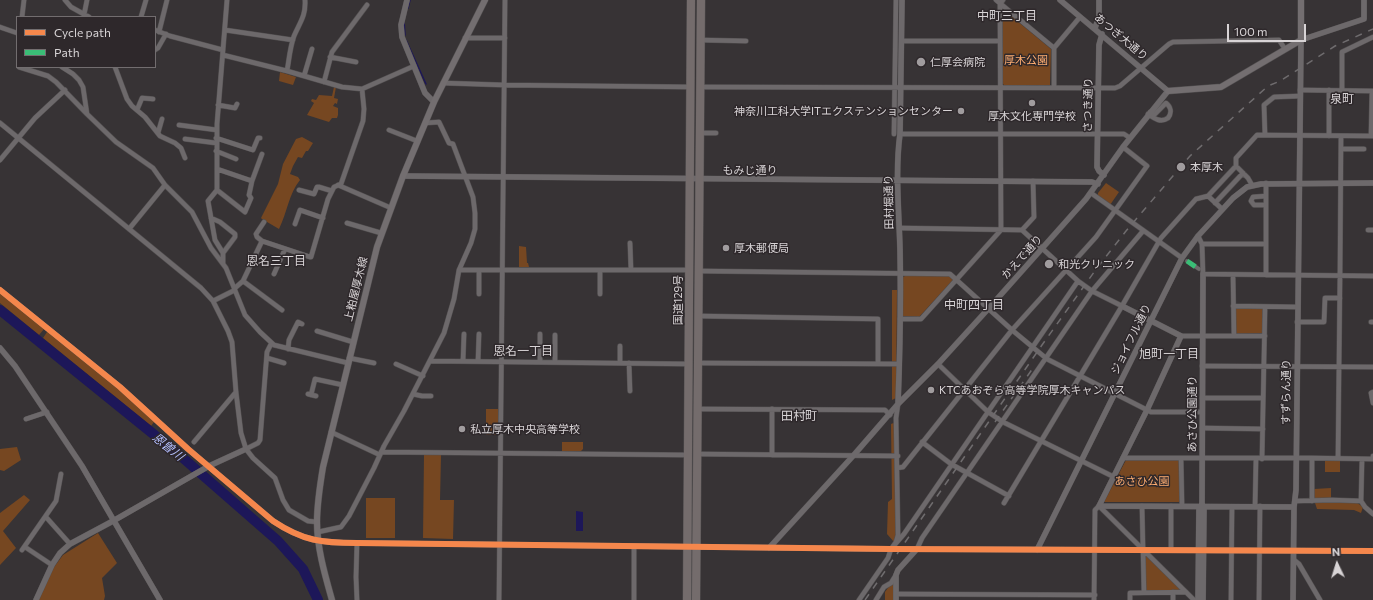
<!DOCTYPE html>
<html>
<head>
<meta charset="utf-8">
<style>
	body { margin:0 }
	#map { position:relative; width:1373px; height:600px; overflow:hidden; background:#373335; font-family:Commissioner,sans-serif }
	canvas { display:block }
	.legend { position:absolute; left:16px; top:16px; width:140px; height:52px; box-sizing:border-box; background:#2e282b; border:1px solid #726d6f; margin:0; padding:5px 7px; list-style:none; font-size:12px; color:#d8d4d6 }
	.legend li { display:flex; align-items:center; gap:8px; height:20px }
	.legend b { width:20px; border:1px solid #726d6f }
	.north { position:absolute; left:1317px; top:544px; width:40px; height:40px; -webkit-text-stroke:3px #2e282b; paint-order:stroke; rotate:356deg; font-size:11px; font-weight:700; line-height:16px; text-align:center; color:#d8d4d6 }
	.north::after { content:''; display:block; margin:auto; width:14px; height:18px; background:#d8d4d6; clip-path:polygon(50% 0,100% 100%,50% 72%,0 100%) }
	.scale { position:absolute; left:1227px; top:24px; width:79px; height:18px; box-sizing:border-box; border:2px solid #d8d4d6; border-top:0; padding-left:5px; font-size:12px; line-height:14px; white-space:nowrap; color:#d8d4d6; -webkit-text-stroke:3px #2e282b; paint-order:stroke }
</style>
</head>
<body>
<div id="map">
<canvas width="1373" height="600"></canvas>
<ul class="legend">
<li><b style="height:5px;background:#f5874c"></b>Cycle path</li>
<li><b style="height:5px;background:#3abd76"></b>Path</li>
</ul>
<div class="north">N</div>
<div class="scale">100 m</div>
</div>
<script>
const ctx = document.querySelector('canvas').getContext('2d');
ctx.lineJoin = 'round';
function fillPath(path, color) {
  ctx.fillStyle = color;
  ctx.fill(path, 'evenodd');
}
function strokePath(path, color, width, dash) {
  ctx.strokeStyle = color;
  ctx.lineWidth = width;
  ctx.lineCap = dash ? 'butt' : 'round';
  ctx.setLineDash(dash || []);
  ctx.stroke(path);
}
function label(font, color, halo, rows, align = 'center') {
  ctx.font = font + ' Commissioner,"Noto Sans JP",sans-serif';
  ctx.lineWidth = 3;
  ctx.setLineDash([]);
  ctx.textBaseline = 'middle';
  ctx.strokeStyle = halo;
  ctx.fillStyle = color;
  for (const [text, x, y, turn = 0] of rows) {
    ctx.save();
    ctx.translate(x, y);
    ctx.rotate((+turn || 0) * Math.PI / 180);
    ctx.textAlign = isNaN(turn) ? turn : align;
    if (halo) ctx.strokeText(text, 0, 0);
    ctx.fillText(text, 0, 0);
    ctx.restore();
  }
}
fillPath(new Path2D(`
	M1004 10 1051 49 1050 85H1004L1003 84 1002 11Z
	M280 72 296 77 293 85 279 81Z
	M334 87H336L334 98 338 99 337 104 335 103 333 106 338 108V115L337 118H332L329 122 307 115 314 103 311 101 312 99 316 100 319 95 332 96Z
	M302 137 313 143 308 151H306L302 158 298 157 293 166 290 174 298 177 300 180C289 193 287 213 279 229L262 219 261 218 278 184 283 164 296 139Z
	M1106 183 1119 192 1110 205 1098 197V193Z
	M519 246 526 247 527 263H528L529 267H519Z
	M949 275 953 278V280L919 317 903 316V277L905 276Z
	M892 290H897L896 398 892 400Z
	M0 291 44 327V329L39 335 0 303Z
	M1236 307 1263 309 1262 333 1236 334 1235 333V309Z
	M47 332H49C85 361 121 389 154 422L151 426 43 338Z
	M486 409H498V435H486Z
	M896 422V537L894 542 887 534 888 502 892 499 891 424Z
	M562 442H583V449L581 451H562Z
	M17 447 21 460 4 471 0 470V449Z
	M424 455H441L440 500H454L453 539 423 538Z
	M1126 460H1179L1180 501 1179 502H1104Z
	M1325 460H1340V472H1325Z
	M1331 488V498L1316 499 1314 497V489Z
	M24 495 30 500 3 531 16 548 0 565V513Z
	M366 498H395V538H366Z
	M1356 502 1363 507 1361 513 1354 510 1317 509 1315 503Z
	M98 533 117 563 102 578 105 596 104 600H37L45 579 63 555Z
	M1145 556H1147L1182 590 1147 591 1145 590Z
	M895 584V600H885V592L890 585Z`), '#764721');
fillPath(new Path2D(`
	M576 511 583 512V531H576Z`), '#1d1759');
strokePath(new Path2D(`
	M408 8 410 0
	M404 21 405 35
	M406 40 426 84`), '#1d1759', 1.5);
strokePath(new Path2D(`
	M0 310 183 458 278 541 303 569 318 600`), '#1d1759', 10);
const pedestrian = new Path2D(`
	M1187 261 1199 269`);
const minor = new Path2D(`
	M65 0 71 7 89 17
	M996 0 1054 48
	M84 15 87 0
	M22 17 24 0
	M141 17 146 0
	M0 27 17 33
	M155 30 170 36 223 50
	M225 30 293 40
	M159 32 167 0
	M465 38H505
	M700 40 746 41
	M902 41H1000
	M155 50 158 48 166 34
	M223 55 287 71 342 87 362 89 414 66
	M330 57 356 62
	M19 67 48 76 56 82 87 114
	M62 67 73 74 79 80 83 87 87 114 116 142 153 168 165 185 192 212 211 248 226 268 245 315 260 332 274 345 348 363
	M115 67 127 99 132 106 145 117 160 136 175 143 181 148 185 158
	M287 71C289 60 290 47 294 36 300 22 306 16 305 0
	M304 76 312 49
	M324 82 332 52 367 5
	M443 83 504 85 691 87
	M700 87 1115 88 1120 86 1169 44 1173 42 1279 40 1285 49
	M1054 87V48L1080 17
	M1300 90 1373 91
	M1329 90V136
	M1342 91V52L1373 37
	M218 105 235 108 237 104
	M137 110 142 98 153 99
	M1148 114C1155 119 1161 123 1168 118 1172 113 1171 107 1166 103L1155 114 1150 112
	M0 123 201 288 213 301 228 331 232 342 236 392 241 433 246 449 253 458 275 478 283 500 289 510 308 521 317 522
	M179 125 217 130
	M389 130 417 141
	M158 133 162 119
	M700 133H716
	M894 134 896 0
	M900 134H1124L1130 138
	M1265 135 1264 105 1274 97 1300 96
	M1371 136 1372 91
	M216 138 253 150 258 138H260
	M185 139 216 143
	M1341 149H1364
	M216 151 236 159
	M0 160 35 118 65 90
	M1236 166V158L1257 135 1373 136
	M217 169 252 181 262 154
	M1266 183V275
	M338 185 391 208
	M217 190 245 212 251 198 249 195 252 181
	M299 190 314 194 317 187H319L332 191
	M1091 193 1182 258
	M1266 196 1253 197 1251 201 1254 205H1266
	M1215 203 1243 173
	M1222 209 1208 196 1236 166 1248 178 1252 185
	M211 218 220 222 235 234V237L223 253
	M347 223 381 233
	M295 224 300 210 323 218
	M899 228 1022 230 1078 281 1092 291 1122 306
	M129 229 165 185
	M1022 230 1034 217 1033 181
	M1368 230H1373
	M1198 236 1202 244 1203 274 1373 276
	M262 241 257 237 256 234 264 222
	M630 243 631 270
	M1202 244H1266
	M223 263V253L215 240 208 201 217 190V124L227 0
	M459 270H690
	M479 270V294
	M699 271 950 274 1012 330 1047 359 1151 412H1202
	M274 274 285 249
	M1233 275 1234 336
	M243 281 282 310
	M235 288 243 281 262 241 310 257H311L328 199 334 187 341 184 363 121 364 109 362 89
	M600 294V270
	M213 301 235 290
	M1233 306 1297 307
	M699 316 878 319V364
	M900 319H921L1001 230 1000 4 1003 0
	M1297 322H1324L1325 298H1340
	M1371 322H1373
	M317 331 353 342
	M1181 336H1265
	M620 346V363
	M288 349 289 340 298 322 302 324
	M267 358 284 363
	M349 358 374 363
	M430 361 689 364
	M463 361 464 334
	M478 361 479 334
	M540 362V334
	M555 362V335
	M629 363 630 391
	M698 363 899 364
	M396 364 423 376
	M938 364 988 412 1003 422 1114 477
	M1202 366 1373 367
	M1373 392 1371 393 1373 403
	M308 394 316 396
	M413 394 422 396H431
	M311 395 315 379 343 385
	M1202 398H1263
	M698 409 885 410 890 415
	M26 419 47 412
	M1202 428 1263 429
	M331 432 380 455
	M194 442 236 392
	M922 442 951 464 1009 496
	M246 449 258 443 260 440 267 352 271 344
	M381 452 688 455
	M697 454 898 456
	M772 455V409
	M1123 458H1312L1373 459V456
	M1181 458 1182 506
	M1312 458V501
	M1338 458 1340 275 1341 136
	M1262 459 1265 307
	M897 468 903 467 1012 330 1096 237 1147 166 1123 147
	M1295 501 1332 500 1361 501 1365 507 1373 514
	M1361 501 1362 460
	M1004 503 1122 306 1161 238 1196 199 1208 196
	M1142 506 1144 592
	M1171 506V550
	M1255 507 1256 459
	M46 517 70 544
	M318 532 341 527 349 516 374 468 384 446 404 411 444 333 454 299 459 270 471 243 475 229V213L473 197 453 144 449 143 439 122 425 123
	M357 543 356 577 357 600
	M634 546V600
	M25 547 52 565
	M891 549 904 534 1078 281
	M917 549 922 538 1092 291 1143 231
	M22 550 56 501 61 474
	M1294 560 1299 564 1320 600
	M896 594 1095 595
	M499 600 505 0
	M859 600 888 558 891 549 896 542 898 535 896 418 898 404
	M876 600 884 587 891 583 896 575
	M1094 600 1095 510 1099 506 1194 600
	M1130 600V593L1186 592
	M1173 600V592
	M1231 600 1232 507
	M1259 600 1260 506`);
const tertiary = new Path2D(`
	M407 0 401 25 402 37 425 93 434 102
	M1095 28 1099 17V0
	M1102 34 1099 45 1097 167 1099 171 1104 175
	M403 176 1092 182 1098 184
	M1203 274 1202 506 1204 508 1203 600
	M0 290 120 387 188 449 273 521C303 541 322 543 357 543L891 549 1373 551
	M1122 306 1181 336 1147 410 1099 506 1294 507
	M0 348 15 366 82 466 160 600
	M898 404C900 352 901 300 900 249 899 211 895 171 900 134L902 0
	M769 548 853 456 898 404 938 364 989 308 1086 199 1123 147 1168 91 1060 0
	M1037 550 1182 258 1198 236 1233 198 1247 187 1261 184 1373 183
	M36 600 52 565 60 553 70 544 113 521 209 466 246 449
	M896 600V575L898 570 917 549
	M1198 600 1199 508 1202 506
	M1293 600 1294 507 1296 490 1301 40 1364 19V0`);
const secondary = new Path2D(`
	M1168 91 1221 87 1301 40V0
	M332 600C325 575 317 548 317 522 317 503 320 485 323 467L377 247 403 176 434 102 485 0`);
const trunk = new Path2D(`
	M687 600 691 0
	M696 600 701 0`);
strokePath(pedestrian, '#535051', 4.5);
strokePath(minor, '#535051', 5.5);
strokePath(tertiary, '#535051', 6);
strokePath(secondary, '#535051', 7);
strokePath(trunk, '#535051', 9);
strokePath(pedestrian, '#6d696b', 3.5);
strokePath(minor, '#6d696b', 4.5);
strokePath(tertiary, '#6d696b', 5.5);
strokePath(secondary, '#736e70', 6);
strokePath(trunk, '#746c6c', 8);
strokePath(new Path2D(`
	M995 422 1033 368
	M865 600 1042 345 1097 268 1126 231 1190 156 1268 86 1280 81 1335 46 1373 29`), '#6f6c6e', 1.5, [7, 7]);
strokePath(new Path2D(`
	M1187 261 1199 269`), '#3abd76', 5, [10, 5]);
strokePath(new Path2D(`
	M0 290 120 387 188 449 273 521C303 541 322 543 357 543L891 549 1373 551`), '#f5874c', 6);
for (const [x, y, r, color] of [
	[921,62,5,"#a09c9e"],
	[1032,103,4,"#a09c9e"],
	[961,111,4,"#a09c9e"],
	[1181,167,5,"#a09c9e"],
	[726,248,4,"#a09c9e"],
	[1049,264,5,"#a09c9e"],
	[931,390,4,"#a09c9e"],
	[462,429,4,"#a09c9e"]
]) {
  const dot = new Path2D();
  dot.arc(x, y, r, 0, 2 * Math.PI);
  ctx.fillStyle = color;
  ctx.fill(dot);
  strokePath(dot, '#2e282b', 1.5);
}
label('11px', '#d8d4d6', '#2e282b', [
	["あつぎ大通り",1121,37,40],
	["さつき通り",1088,105,-89],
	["もみじ通り",750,170],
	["田村堀通り",889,202,-91],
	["かえで通り",1022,257,-48],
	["上粕屋厚木線",356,289,-76],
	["国道129号",678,300,-90],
	["ジョイフル通り",1131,339,-64],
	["すずらん通り",1286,392,-90],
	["あさひ公園通り",1192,414,-90]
]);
label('11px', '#fead71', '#2e282b', [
	["厚木公園",1026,60],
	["あさひ公園",1142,481]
]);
label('11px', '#d8d4d6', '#2e282b', [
	["仁厚会病院",930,62],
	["神奈川工科大学ITエクステンションセンター",953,111,"right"],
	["厚木文化専門学校",1032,116,"center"],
	["本厚木",1190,167],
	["厚木郵便局",734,248],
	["和光クリニック",1058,264],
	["KTCあおぞら高等学院厚木キャンパス",939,390],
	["私立厚木中央高等学校",470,429]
], 'left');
label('12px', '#d8d4d6', '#2e282b', [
	["中町三丁目",1007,16],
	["泉町",1342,99],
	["恩名三丁目",276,261],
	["中町四丁目",974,305],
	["恩名一丁目",523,351],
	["旭町一丁目",1169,354],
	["田村町",799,416]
]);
label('italic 12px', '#b1bcfc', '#2e282b', [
	["恩曽川",168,447,39]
]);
</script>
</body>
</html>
